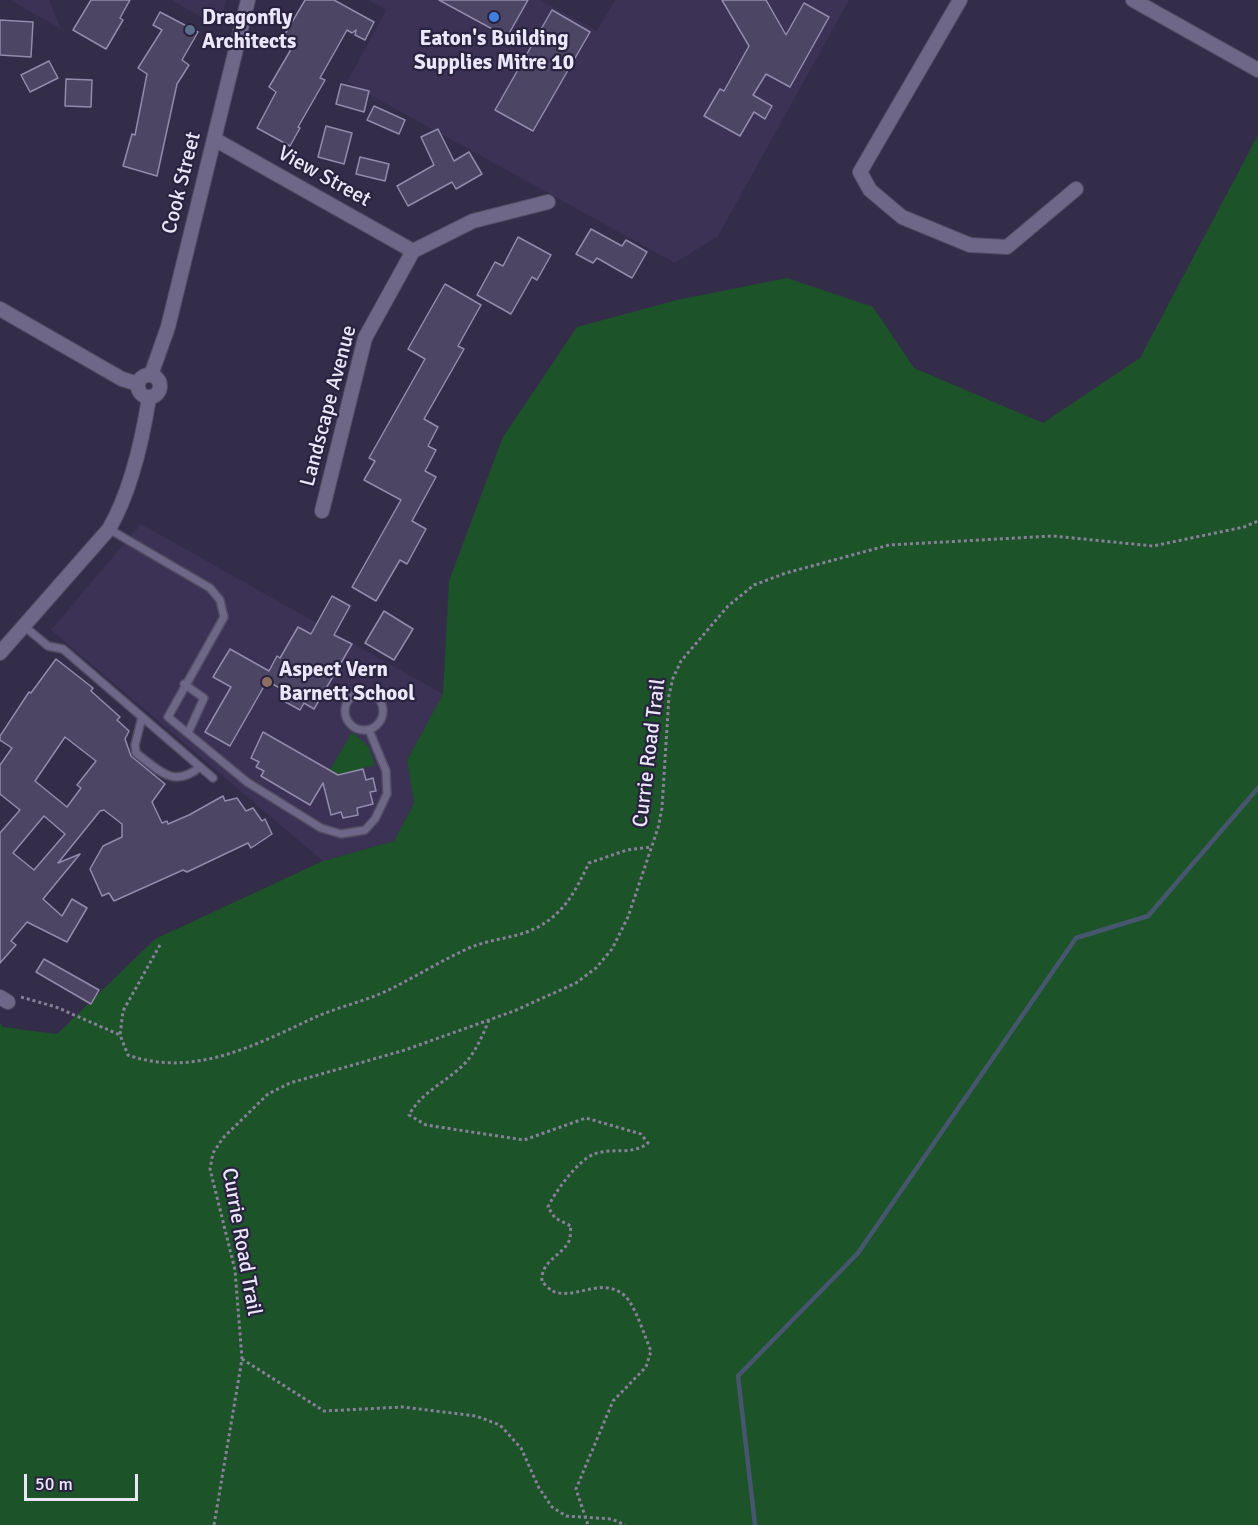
<!DOCTYPE html>
<html>
<head>
<meta charset="utf-8">
<style>
	body { margin:0 }
	#map { position:relative; width:1258px; height:1525px; overflow:hidden; background:#342d49; font-family:Signika,sans-serif }
	canvas { display:block }
	.scale { position:absolute; left:24px; top:1474px; width:114px; height:27px; box-sizing:border-box; border:3px solid #ebe7fa; border-top:0; padding-left:8px; font-size:18px; line-height:21px; white-space:nowrap; color:#ebe7fa; -webkit-text-stroke:4px #2a233f; paint-order:stroke }
</style>
</head>
<body>
<div id="map">
<canvas width="1258" height="1525"></canvas>
<div class="scale">50 m</div>
</div>
<script>
const ctx = document.querySelector('canvas').getContext('2d');
ctx.lineJoin = 'round';
function fillPath(path, color) {
  ctx.fillStyle = color;
  ctx.fill(path, 'evenodd');
}
function strokePath(path, color, width, dash) {
  ctx.strokeStyle = color;
  ctx.lineWidth = width;
  ctx.lineCap = dash ? 'butt' : 'round';
  ctx.setLineDash(dash || []);
  ctx.stroke(path);
}
function label(font, color, halo, rows, align = 'center') {
  ctx.font = font + ' Signika,sans-serif';
  ctx.lineWidth = 4.5;
  ctx.setLineDash([]);
  ctx.textBaseline = 'middle';
  ctx.strokeStyle = halo;
  ctx.fillStyle = color;
  for (const [text, x, y, turn = 0] of rows) {
    ctx.save();
    ctx.translate(x, y);
    ctx.rotate((+turn || 0) * Math.PI / 180);
    ctx.textAlign = isNaN(turn) ? turn : align;
    if (halo) ctx.strokeText(text, 0, 0);
    ctx.fillText(text, 0, 0);
    ctx.restore();
  }
}
fillPath(new Path2D(`
	M10 0H49L61 29Z
	M172 0H226L219 28Z
	M369 0H540L597 31 615 0H849L718 236 675 263 347 82 386 10Z
	M141 524 443 694 407 760 414 803 394 841 323 861 51 630Z`), '#3b3255');
fillPath(new Path2D(`
	M1258 135V1525H0V1023L3 1027 57 1034 155 939 323 861 394 841 414 803 407 760 443 694 449 581 503 437 577 327 677 300 787 278 873 307 914 368 1043 423 1140 358Z
	M352 732 368 746 375 765 325 778Z`), '#1c5328');
strokePath(new Path2D(`
	M755 1525 738 1376 858 1253 1076 938 1148 916 1258 788`), '#47566f', 4.5);
const building = new Path2D(`
	M91 0H130L120 18 123 20 106 49 73 30Z
	M305 0H334L374 22 365 40 355 35 356 30 352 33 347 30 320 78 325 80 298 127 300 128 290 146 257 128 276 92 269 87 293 46 282 39Z
	M439 0H528L507 37Z
	M722 0H766L786 35 804 3 829 17 790 87 766 74 753 95 772 106 765 119 754 112 740 136 704 116 720 89 724 91 749 46Z
	M552 10 590 32 533 131 495 110Z
	M160 12 198 32 182 60 189 65 177 84 157 176 123 166 132 134 135 135 147 74 138 68 162 30 153 25Z
	M0 20 33 22 31 57 0 55Z
	M49 61 58 78 30 92 21 75Z
	M66 79 92 80 91 107 65 106Z
	M341 84 369 91 364 112 336 104Z
	M374 106 405 120 399 134 367 120Z
	M326 126 352 133 344 164 318 157Z
	M438 129 454 161 469 152 482 174 456 189 452 182 408 206 397 186 434 165 421 137Z
	M360 157 389 164 385 181 356 174Z
	M591 229 622 246 626 240 647 252 632 278 597 258 593 263 576 254Z
	M518 237 551 255 537 280 532 277 511 314 477 295 495 262 503 266Z
	M445 284 481 305 458 346 464 349 424 419 438 427 428 446 436 450 425 471 436 477 412 521 426 529 407 564 400 560 376 601 352 587 401 500 364 480 375 461 369 458 425 359 408 349Z
	M332 596 350 606 334 635 352 644 314 709 304 703 300 710 282 700 287 692 267 681 230 746 205 732 231 687 213 677 230 649 269 671 277 656 280 658 298 627 311 634Z
	M384 611 413 629 394 660 365 643Z
	M56 659 93 688 91 691 120 717 117 720 129 731 125 739 131 756 165 784 152 802 162 823 167 821 168 824 189 815 223 796 225 801 237 798 246 811 253 808 262 821 265 819 272 834 251 848 248 843 187 872 183 870 114 901 109 893 102 896 90 869 103 846 122 837V824L104 810 100 811 58 863 80 854 43 899 62 916 72 899 87 908 67 942 27 922 11 941 16 945 0 963V833L20 810 0 794V765L12 748 0 740V736L29 692 31 693ZM65 737 96 761 77 785 81 788 67 807 35 781ZM44 816 65 834 34 870 13 853Z
	M263 732 338 775 363 769 366 780 373 778 376 791 370 792 373 804 357 808 358 815 343 818 341 812 331 815 323 783 310 805 261 776 264 771 256 767 259 762 251 758Z
	M44 959 99 990 91 1004 36 972Z`);
fillPath(building, '#4c4563');
strokePath(building, '#928bad', 1.5);
const lane = new Path2D(`
	M109 529 210 588 220 600 224 617 168 717 247 782 321 828 341 834 365 830 375 819 387 794 386 771 369 730
	M25 627 48 646 63 649 213 778
	M184 684 204 698 188 733
	M345 711a19 19 0 1 1 38 0a19 19 0 1 1-38 0Z
	M142 717 135 745 136 753C159 770 173 789 200 767`);
const street = new Path2D(`
	M960 0 860 172 870 190 902 217 970 245 1007 247 1076 189
	M1133 0 1258 70
	M214 139 413 251
	M0 309 122 379 138 384
	M138 386a11 11 0 1 1 22 0a11 11 0 1 1-22 0Z
	M151 375 168 327 248 0
	M322 511 365 338 413 251 473 221 548 202
	M0 653 109 529C131 491 142 442 149 398
	M0 997 8 1002`);
strokePath(lane, '#524c64', 10);
strokePath(street, '#524c64', 16);
strokePath(new Path2D(`
	M160 945 123 1011 120 1035 128 1055C195 1079 259 1043 318 1016 339 1007 361 1002 382 993 411 980 438 962 467 949 490 938 517 939 540 926 567 910 576 889 589 863L627 850 651 847
	M21 997 56 1007 120 1035
	M489 1020C482 1037 474 1056 460 1068 442 1084 420 1094 409 1115L426 1125 524 1140 586 1118 641 1134 648 1143C631 1156 613 1147 594 1154 577 1161 555 1192 548 1207L555 1218 571 1226C570 1230 571 1237 569 1241 561 1257 540 1261 542 1282 545 1284 549 1289 552 1291 576 1301 602 1275 625 1296 635 1305 645 1337 651 1351L646 1367 613 1401 576 1489 588 1525
	M242 1359 324 1411 403 1407 476 1416 500 1425 521 1448 539 1488 552 1507 566 1516 612 1519 625 1525
	M214 1525 242 1359 235 1270 210 1169 213 1153 223 1138 268 1094 290 1083 405 1050 514 1011 576 983 596 968 612 949 628 917 658 828 662 808 669 695 673 678 681 661 728 606 754 585 786 573 889 545 1053 536 1153 546 1244 527 1258 521`), '#868199', 3, [3, 3]);
strokePath(lane, '#6e6787', 7);
strokePath(street, '#6e6787', 14);
for (const [x, y, r, color] of [
	[494,17,6,"#3f7fe0"],
	[190,30,6,"#5c6f8a"],
	[267,682,6,"#8d6e63"]
]) {
  const dot = new Path2D();
  dot.arc(x, y, r, 0, 2 * Math.PI);
  ctx.fillStyle = color;
  ctx.fill(dot);
  strokePath(dot, '#2a233f', 2);
}
label('bold 21px', '#ebe7fa', '#2a233f', [
	["Dragonfly",202,18],
	["Architects",202,42],
	["Eaton's Building",494,39,"center"],
	["Supplies Mitre 10",494,63,"center"],
	["Aspect Vern",279,670],
	["Barnett School",279,694]
], 'left');
label('21px', '#ebe7fa', '#2a233f', [
	["View Street",324,177,29],
	["Cook Street",182,183,-76],
	["Landscape Avenue",329,406,-75],
	["Currie Road Trail",650,753,-83],
	["Currie Road Trail",241,1242,80]
]);
</script>
</body>
</html>
